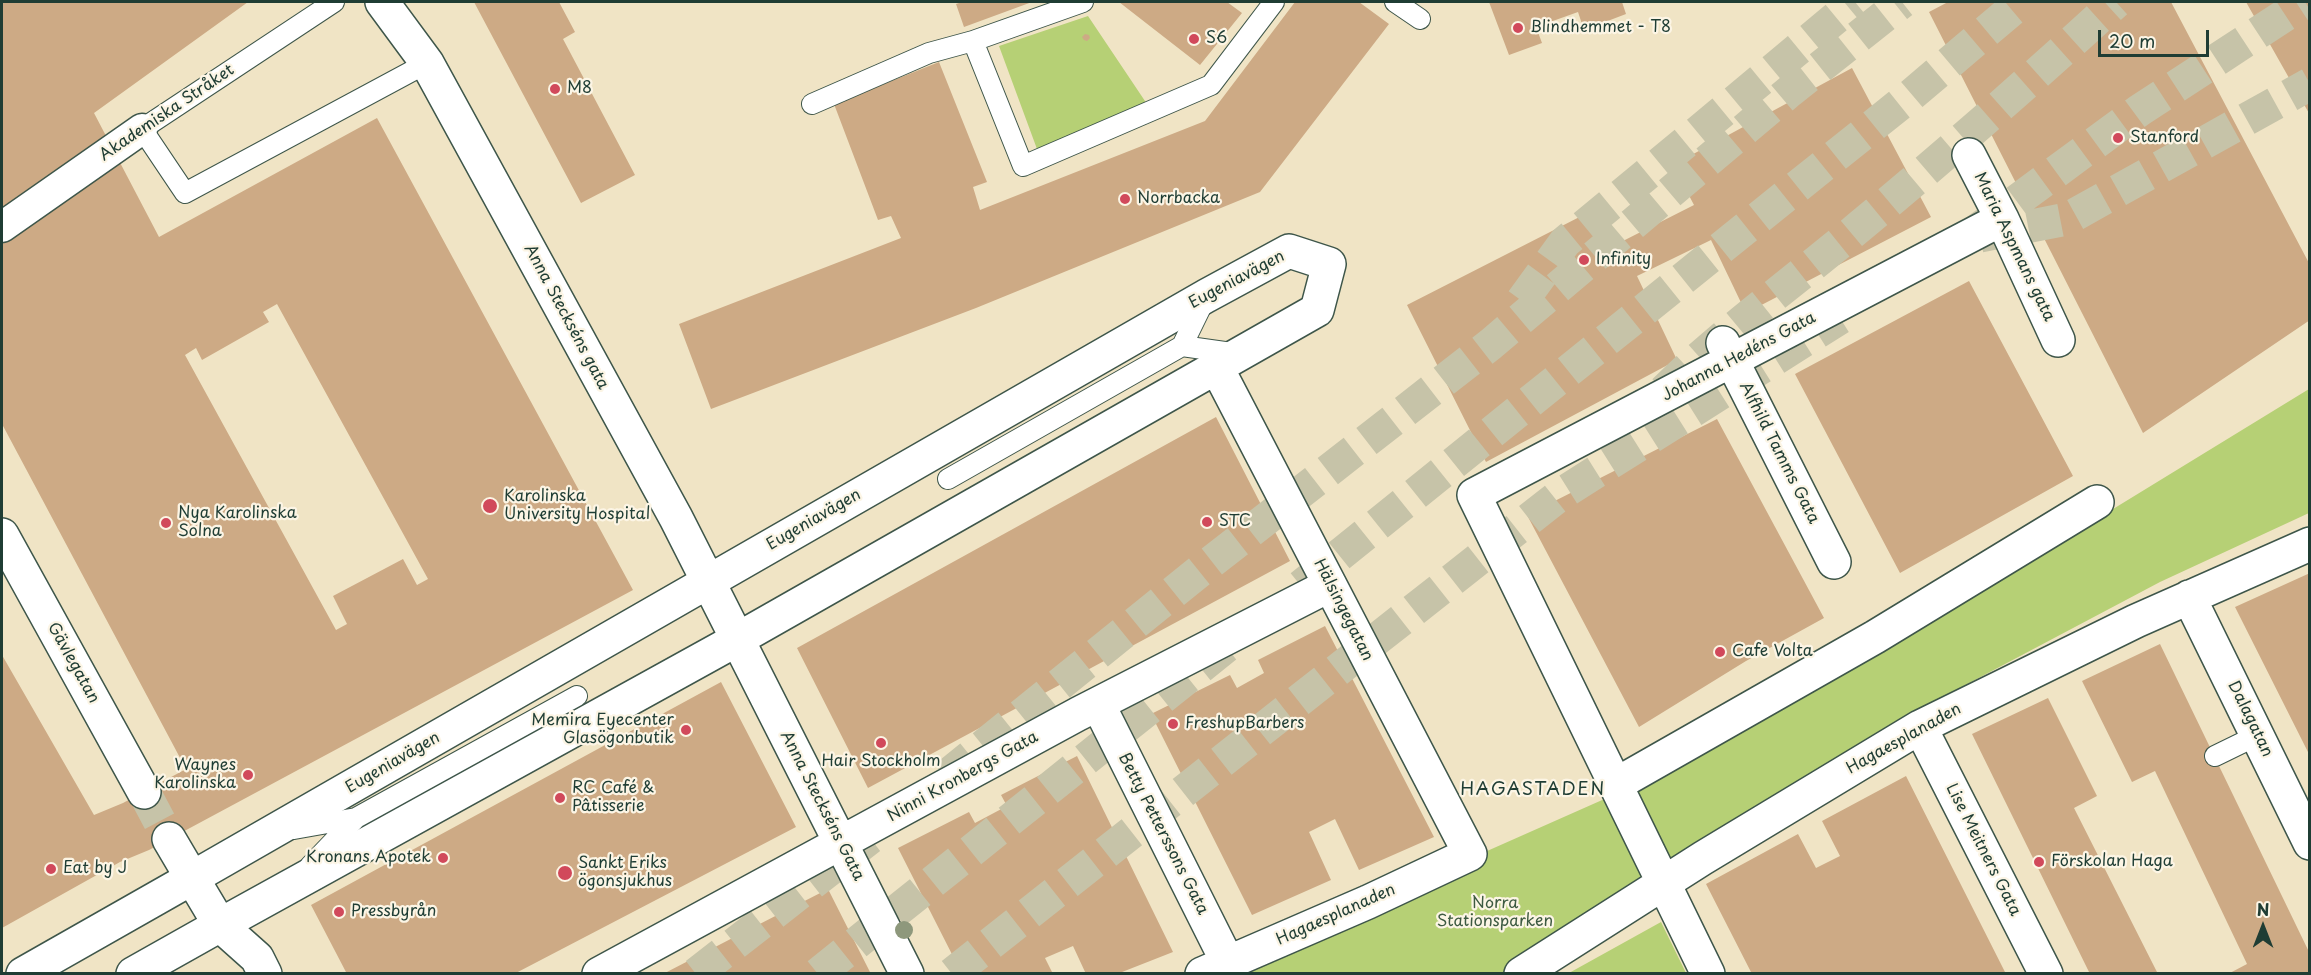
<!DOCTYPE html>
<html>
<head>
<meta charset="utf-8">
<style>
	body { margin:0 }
	#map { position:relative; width:2311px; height:975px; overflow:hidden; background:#f0e4c5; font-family:"Playpen Sans",sans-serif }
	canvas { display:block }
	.frame { position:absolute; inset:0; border:3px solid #1f3d34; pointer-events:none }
	.north { position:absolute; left:2233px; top:897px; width:60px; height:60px; -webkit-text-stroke:4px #fcf5e5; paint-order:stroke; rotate:0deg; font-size:16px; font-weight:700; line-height:24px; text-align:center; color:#1f3d34 }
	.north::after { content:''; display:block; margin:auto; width:21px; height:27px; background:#1f3d34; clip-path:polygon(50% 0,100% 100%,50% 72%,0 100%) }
	.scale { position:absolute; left:2098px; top:30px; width:111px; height:27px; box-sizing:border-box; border:3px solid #1f3d34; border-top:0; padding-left:8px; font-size:18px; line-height:21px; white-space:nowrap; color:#1f3d34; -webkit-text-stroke:4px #fcf5e5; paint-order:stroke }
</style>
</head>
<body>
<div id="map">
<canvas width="2311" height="975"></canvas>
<div class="frame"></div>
<div class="north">N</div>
<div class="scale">20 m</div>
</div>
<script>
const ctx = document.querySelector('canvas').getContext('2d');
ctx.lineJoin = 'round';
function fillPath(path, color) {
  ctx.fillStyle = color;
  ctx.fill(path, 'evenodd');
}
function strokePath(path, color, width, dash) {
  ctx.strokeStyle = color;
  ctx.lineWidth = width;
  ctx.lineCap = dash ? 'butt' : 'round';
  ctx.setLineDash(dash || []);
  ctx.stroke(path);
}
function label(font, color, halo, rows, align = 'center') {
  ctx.font = font + ' "Playpen Sans",sans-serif';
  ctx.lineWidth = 4.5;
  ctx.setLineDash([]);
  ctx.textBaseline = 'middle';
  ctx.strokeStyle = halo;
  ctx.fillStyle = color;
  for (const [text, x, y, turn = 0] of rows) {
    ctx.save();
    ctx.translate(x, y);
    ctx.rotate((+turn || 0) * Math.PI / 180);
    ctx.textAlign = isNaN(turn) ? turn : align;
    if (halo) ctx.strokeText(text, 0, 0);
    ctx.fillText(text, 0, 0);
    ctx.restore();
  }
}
fillPath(new Path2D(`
	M1088 16 1149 107 1037 149 999 46Z
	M2309 389V513L2160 582 1920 709 1513 973 1225 974 1451 867 1627 789 1829 683Z
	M1661 922 1686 973H1569Z`), '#b6d075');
fillPath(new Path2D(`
	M2 2H248L94 113 159 237 377 118 633 590 149 850 120 862 2 928V655L94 815 123 803 186 769 2 424ZM277 304 428 579 417 585 403 559 333 596 347 624 336 630 185 355 196 348 202 360 269 322 263 312Z
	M474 2H559L575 32 563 39 635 175 581 203Z
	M962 2H1032L964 27 956 4Z
	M1119 2H1227L1242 13 1200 65Z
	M1295 2H1359L1389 24 1260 192 976 308 711 409 679 324 901 238 891 216 878 220 834 104 939 62 987 182 973 187 980 210 1205 121Z
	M1489 2H1622L1626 14 1584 30 1578 12 1536 27 1542 43 1509 55Z
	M1948 2H2171L2310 265V320L2143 433 1929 12Z
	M2246 2H2310V115Z
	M1085 34 1089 35 1090 38 1087 41 1084 40 1082 37Z
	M1852 68 1931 217 1746 313 1711 240 1637 276 1677 360 1486 462 1407 305 1601 206 1619 243 1694 205 1673 165Z
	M1969 281 2073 476 1900 573 1795 374Z
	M1216 417 1290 561 868 788 797 648Z
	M1717 419 1824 618 1746 661 1639 727 1527 515Z
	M2310 573V756L2235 607Z
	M1325 626 1434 837 1359 870 1335 819 1309 832 1331 880 1252 915 1151 714 1230 675 1237 688 1264 673 1258 660Z
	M2160 644 2310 954V974H2228L2247 964 2155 771 2132 782 2082 681Z
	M721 682 796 827 514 974H347L311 905Z
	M2048 698 2097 796 2074 808 2158 974H2090L1972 734Z
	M1077 756 1173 952 1117 974H1086L1073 946 1045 958 1053 974H962L898 848 969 812 975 823 1007 806 1001 795Z
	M1906 776 2006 974H1752L1706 884 1798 834 1816 868 1840 856 1822 821Z
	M828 889 871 974H663L748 930Z`), '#cdaa85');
strokePath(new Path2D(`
	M144 792 169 839`), '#c6c3a8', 33, [33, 16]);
strokePath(new Path2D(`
	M1977 230 2140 110 2305 2
	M1980 236 2067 219 2310 84
	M1522 301 1565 242 1855 2
	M1664 391C1724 331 1794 282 1859 227 1947 154 2032 79 2116 2
	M1301 586 1910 96 2021 2
	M945 777 1206 566 1491 344 1790 91 1902 2
	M696 974 870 838
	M818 974 1228 645
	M952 974 1561 494 1840 318`), '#c6c3a8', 33, [33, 16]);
const service = new Path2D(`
	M334 2 142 129 185 193 427 63
	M1083 2 973 41 1023 166 1211 85 1274 2
	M1395 2 1420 19
	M812 104 929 53 973 41
	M1182 346 1239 354
	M948 479 1182 346 1205 299
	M2215 756 2258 735
	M294 829 356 818
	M310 866 356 818 577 696`);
const pedestrian = new Path2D(`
	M2 227 142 129`);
const minor = new Path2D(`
	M382 2 427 63 676 518 907 974
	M1969 155 2002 219 2058 340
	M1723 343 1834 562
	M2 535 144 792
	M2189 597 2310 843
	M1098 704 1228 963
	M1920 727 2046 974
	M1615 785 1875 637 2097 502
	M169 839 192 878 1206 296 1289 251 1329 264 1317 310 738 639 220 925
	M599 974 1078 714 1330 585
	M1202 974 1368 902 1470 854 1216 366
	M1521 974 1703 858 1920 727 2136 621 2310 544
	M1708 974 1474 495 2002 219`);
const tertiary = new Path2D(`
	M23 974 192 878 220 925 257 958 265 974
	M133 974 220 925`);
strokePath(service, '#3e564a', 22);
strokePath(pedestrian, '#3e564a', 33);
strokePath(minor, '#3e564a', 36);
strokePath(tertiary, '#3e564a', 36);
strokePath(service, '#fff', 20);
strokePath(pedestrian, '#fff', 30);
strokePath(minor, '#fff', 33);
strokePath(tertiary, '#fff', 33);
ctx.fillStyle = '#8e987c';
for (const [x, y] of [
	[904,930]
]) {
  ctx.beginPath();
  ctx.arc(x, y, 9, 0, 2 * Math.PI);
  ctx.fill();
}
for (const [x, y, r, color] of [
	[1518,28,6,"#d1495b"],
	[1194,39,6,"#d1495b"],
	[555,89,6,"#d1495b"],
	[2118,138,6,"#d1495b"],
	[1125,199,6,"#d1495b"],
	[1584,260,6,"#d1495b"],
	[490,506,8,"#d1495b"],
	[1207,522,6,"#d1495b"],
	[166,523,6,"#d1495b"],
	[1720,652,6,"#d1495b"],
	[1173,724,6,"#d1495b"],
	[686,730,6,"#d1495b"],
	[881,743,6,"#d1495b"],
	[248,775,6,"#d1495b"],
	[560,798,6,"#d1495b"],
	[443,858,6,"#d1495b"],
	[2039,862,6,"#d1495b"],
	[51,869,6,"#d1495b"],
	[565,873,8,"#d1495b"],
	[339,912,6,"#d1495b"]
]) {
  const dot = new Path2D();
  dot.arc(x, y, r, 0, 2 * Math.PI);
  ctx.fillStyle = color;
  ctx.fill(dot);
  strokePath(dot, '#fcf5e5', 2);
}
label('16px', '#1f3d34', '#fcf5e5', [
	["Blindhemmet - T8",1530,28],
	["S6",1206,39],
	["M8",567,89],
	["Stanford",2130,138],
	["Norrbacka",1137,199],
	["Infinity",1596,260],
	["Karolinska",504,497],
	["University Hospital",504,515],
	["Nya Karolinska",178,514],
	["Solna",178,532],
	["STC",1219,522],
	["Cafe Volta",1732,652],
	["Memira Eyecenter",674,721,"right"],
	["Glasögonbutik",674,739,"right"],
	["FreshupBarbers",1185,724],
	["Hair Stockholm",881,762,"center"],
	["Waynes",236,766,"right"],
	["Karolinska",236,784,"right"],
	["RC Café &",572,789],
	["Pâtisserie",572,807],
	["Kronans Apotek",431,858,"right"],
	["Förskolan Haga",2051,862],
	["Sankt Eriks",578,864],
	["ögonsjukhus",578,882],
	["Eat by J",63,869],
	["Pressbyrån",351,912]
], 'left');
label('16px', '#1f3d34', '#fcf5e5', [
	["Akademiska Stråket",167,113,-34],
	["Maria Aspmans gata",2014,247,64],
	["Eugeniavägen",1237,280,-28],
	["Anna Steckséns gata",566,317,62],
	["Johanna Hedéns Gata",1739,357,-28],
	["Alfhild Tamms Gata",1779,453,63],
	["Eugeniavägen",814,520,-30],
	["Hälsingegatan",1343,610,63],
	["Gävlegatan",73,663,61],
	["Dalagatan",2250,719,64],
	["Hagaesplanaden",1904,739,-29],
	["Eugeniavägen",393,763,-30],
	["Ninni Kronbergs Gata",963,777,-29],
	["Anna Steckséns Gata",822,806,63],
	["Betty Petterssons Gata",1163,834,63],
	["Lise Meitners Gata",1983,850,63],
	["Hagaesplanaden",1336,915,-24]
]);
label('16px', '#3d5a41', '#fcf5e5', [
	["Norra",1495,904],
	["Stationsparken",1495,922]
]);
ctx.letterSpacing = '1.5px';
label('18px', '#1f3d34', '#fcf5e5', [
	["HAGASTADEN",1533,790]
]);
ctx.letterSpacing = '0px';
</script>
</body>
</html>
